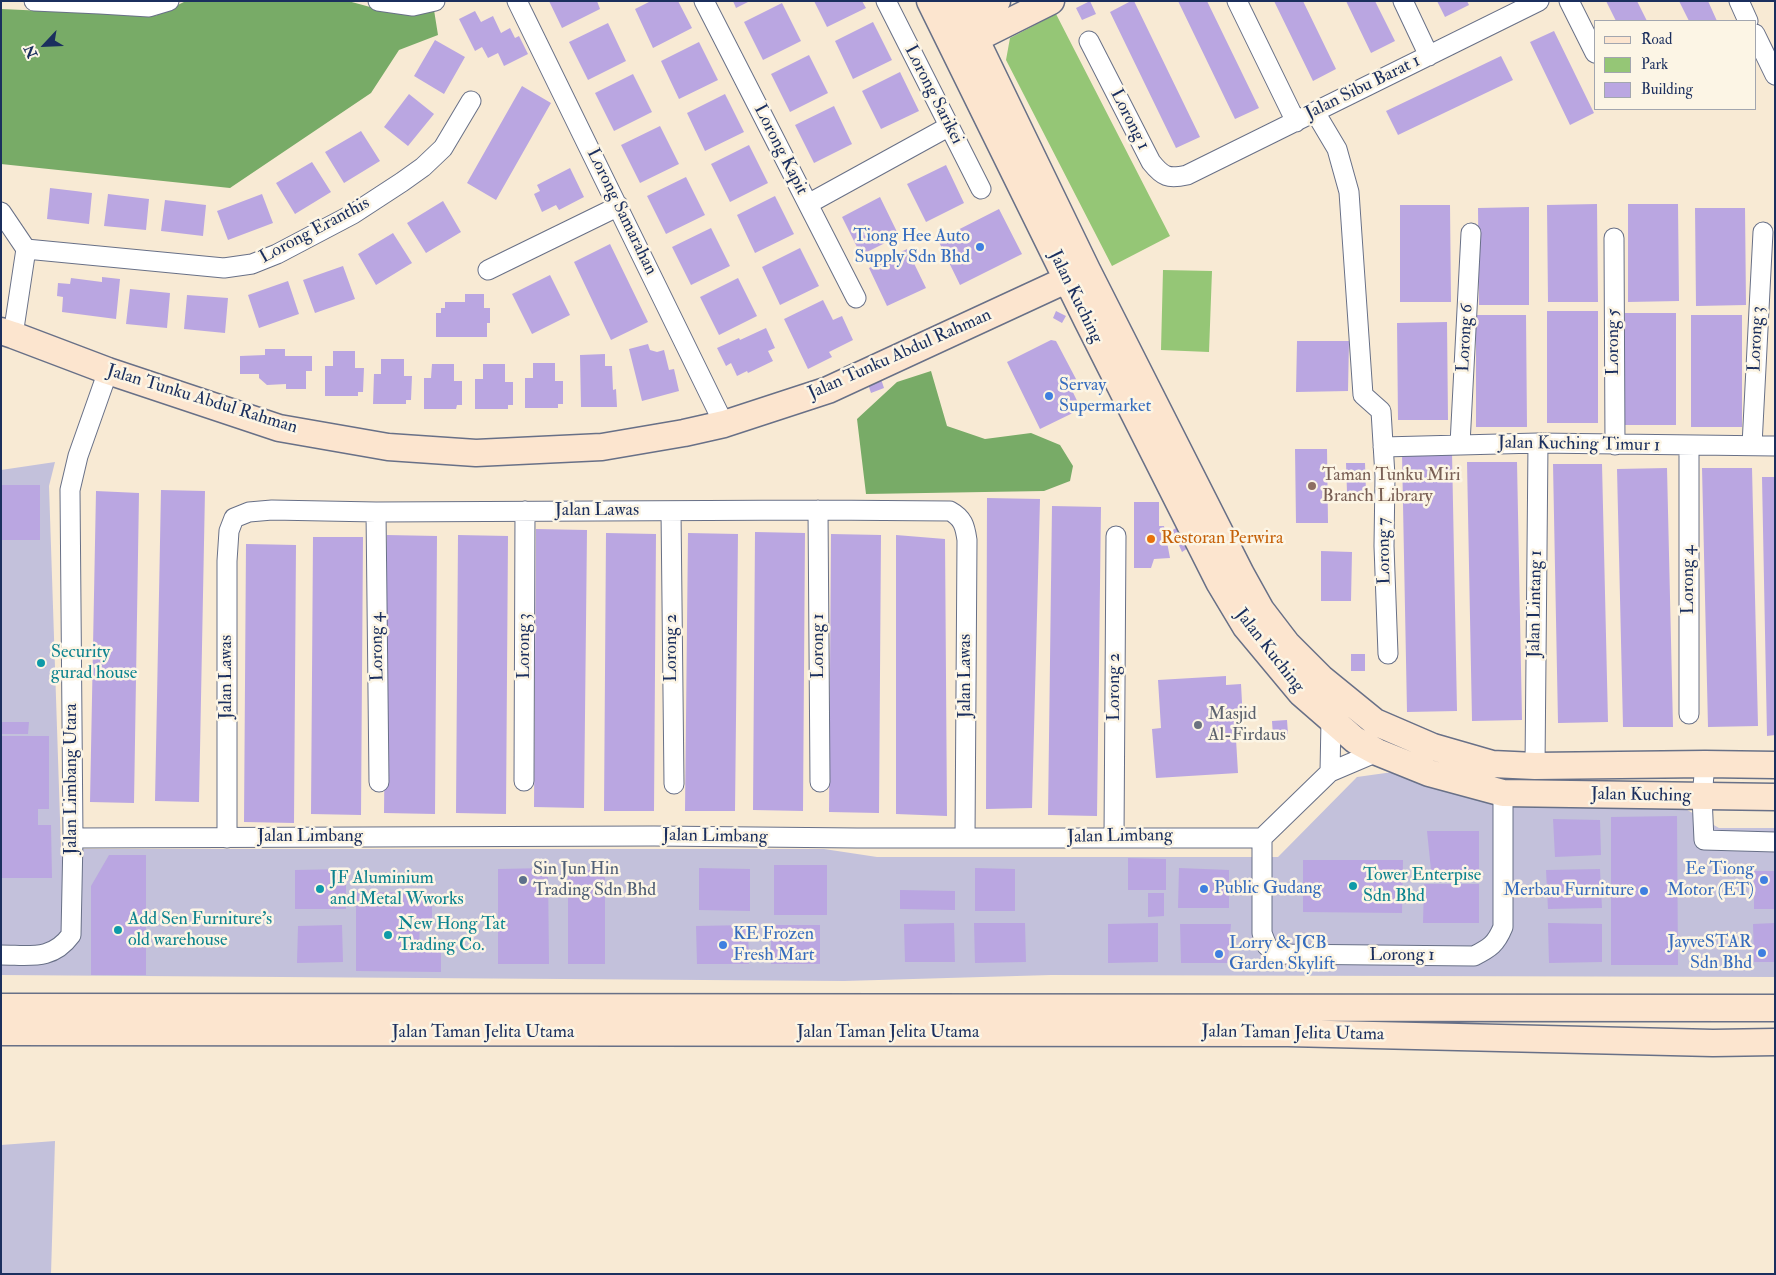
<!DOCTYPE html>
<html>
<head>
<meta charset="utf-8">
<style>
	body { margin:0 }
	#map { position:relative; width:1776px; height:1275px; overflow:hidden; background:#f8ead4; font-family:"IM FELL Double Pica",serif }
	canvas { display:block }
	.frame { position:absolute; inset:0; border:2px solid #1b2f5e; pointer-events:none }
	.legend { position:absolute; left:1594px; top:20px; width:162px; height:90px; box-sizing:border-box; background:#fcf5e5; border:1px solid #a2a6af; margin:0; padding:6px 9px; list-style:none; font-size:15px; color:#1b2f5e }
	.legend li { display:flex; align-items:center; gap:10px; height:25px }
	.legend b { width:25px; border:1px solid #a2a6af }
	.north { position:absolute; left:20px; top:20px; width:50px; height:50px; -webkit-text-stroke:4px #fcf5e5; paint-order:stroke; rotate:245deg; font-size:14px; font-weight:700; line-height:20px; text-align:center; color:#1b2f5e }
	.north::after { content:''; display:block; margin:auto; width:18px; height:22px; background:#1b2f5e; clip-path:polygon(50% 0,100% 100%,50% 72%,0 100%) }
</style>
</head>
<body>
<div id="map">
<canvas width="1776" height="1275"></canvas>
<div class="frame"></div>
<ul class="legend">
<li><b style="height:6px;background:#fce5cf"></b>Road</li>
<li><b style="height:14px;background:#95c676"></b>Park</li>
<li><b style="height:14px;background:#baa6e1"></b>Building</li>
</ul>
<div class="north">N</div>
</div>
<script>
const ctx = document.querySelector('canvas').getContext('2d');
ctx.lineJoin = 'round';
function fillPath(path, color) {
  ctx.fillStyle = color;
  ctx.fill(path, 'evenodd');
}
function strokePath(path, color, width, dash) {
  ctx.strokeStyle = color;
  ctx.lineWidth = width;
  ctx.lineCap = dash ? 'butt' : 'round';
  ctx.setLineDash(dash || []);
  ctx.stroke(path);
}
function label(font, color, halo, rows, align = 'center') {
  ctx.font = font + ' "IM FELL Double Pica",serif';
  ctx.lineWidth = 5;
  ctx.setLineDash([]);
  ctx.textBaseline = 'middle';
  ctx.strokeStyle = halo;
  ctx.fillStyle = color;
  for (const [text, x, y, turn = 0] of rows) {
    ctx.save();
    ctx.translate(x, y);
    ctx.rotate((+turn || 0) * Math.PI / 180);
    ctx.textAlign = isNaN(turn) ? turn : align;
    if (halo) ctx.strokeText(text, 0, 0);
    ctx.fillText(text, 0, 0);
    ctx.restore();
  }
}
fillPath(new Path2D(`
	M55 462 49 486 61 849H824L877 857H1278L1357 777 1400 771 1682 807 1719 828H1775V977L1051 975 844 981 1 975V470Z
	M55 1141 51 1274H1V1145Z`), '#c3c1db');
fillPath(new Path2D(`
	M1056 14 1170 236 1112 266 1006 60 1010 38Z
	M1163 270 1212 271 1209 352 1161 350Z`), '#95c676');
fillPath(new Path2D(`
	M186 1H348L396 14 434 10 438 35 399 50 371 93 230 188 1 164V9L155 16Z
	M931 371 947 426 985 439 1031 433 1060 445 1073 466 1070 481 1044 491 866 494 857 419 897 382Z`), '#78ab67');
fillPath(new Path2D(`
	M549 1H597L600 9 562 28Z
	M651 1H678L692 28 653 48 635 9Z
	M733 1H750L736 8Z
	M814 1H862L866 8 827 27Z
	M1090 1 1096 14 1082 20 1076 8Z
	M1131 1H1134L1200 137 1176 148 1110 12Z
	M1178 1H1207L1259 108 1235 119Z
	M1274 1H1303L1336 69 1313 81Z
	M1346 1H1375L1395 41 1371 53Z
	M1437 1H1467L1469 5 1445 17Z
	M1606 1H1637L1647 21H1616Z
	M1679 1H1708L1717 21H1689Z
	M782 3 801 41 763 60 744 22Z
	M475 11 481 22 493 16 501 33 510 28 515 38 519 36 528 54 504 66 498 53 488 58 482 47 475 51 459 19Z
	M873 22 892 60 853 79 835 41Z
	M608 23 626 61 588 80 569 42Z
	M1554 31 1594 113 1570 125 1530 42Z
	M435 40 465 57 444 94 414 76Z
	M699 42 718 80 679 99 661 61Z
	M809 55 828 93 790 112 771 74Z
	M1501 56 1513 80 1398 135 1386 111Z
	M900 72 919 111 881 129 862 91Z
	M633 74 652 112 614 131 595 93Z
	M522 86 551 103 496 200 467 183Z
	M409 94 434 114 408 146 384 127Z
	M725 94 744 132 705 151 687 113Z
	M834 106 852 144 814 163 795 125Z
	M660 126 679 164 640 183 621 145Z
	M361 131 380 161 344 183 325 152Z
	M749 145 768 183 730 202 711 164Z
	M312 162 331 192 295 214 276 183Z
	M946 165 964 203 926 222 907 184Z
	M570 168 584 197 559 210 556 205 542 212 534 194 540 191 537 185Z
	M686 177 705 215 666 234 647 196Z
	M50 188 92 193 89 224 47 219Z
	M108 194 149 199 146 230 104 226Z
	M262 194 273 223 228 240 217 211Z
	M775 196 794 234 755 253 737 215Z
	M880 197 899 236 861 255 842 217Z
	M165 200 206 205 203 236 161 231Z
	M443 201 461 232 426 253 407 223Z
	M1597 204 1598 302H1548L1547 205Z
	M1628 204H1678L1679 301 1628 302Z
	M1400 205H1450L1451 302H1400Z
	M1529 207V305H1479L1478 208Z
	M1695 208H1745L1746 305 1696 306Z
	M999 209 1022 254 960 285 938 240Z
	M711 228 730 266 691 285 672 247Z
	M393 233 412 263 376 285 358 254Z
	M610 244 648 322 611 340 574 262Z
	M800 248 819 286 780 305 762 267Z
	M907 249 926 288 887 306 869 268Z
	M343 266 355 299 315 313 303 280Z
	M550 275 570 315 532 334 512 294Z
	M102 277 120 279 116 319 62 312 63 297 57 296 58 283 70 284 71 278 102 282Z
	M738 278 757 316 719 335 700 297Z
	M288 281 299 314 259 328 248 295Z
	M130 289 170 293 167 328 126 324Z
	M465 294H484V308H490V323H487V337H436V313H441V308H445V302H465Z
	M187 295 228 298 225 333 184 329Z
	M823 300 833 320 842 316 853 340 829 352 832 357 808 369 784 319Z
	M1056 311 1066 316 1062 323 1053 318Z
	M1547 311H1598V423H1547Z
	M1625 313H1676V425H1625Z
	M1476 315H1526L1527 427H1476Z
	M1691 315H1742V427H1691Z
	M1447 322 1448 420H1398L1397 323Z
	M766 328 775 348 768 351 773 361 748 373 747 371 737 376 731 363 726 366 717 348 739 338 740 340Z
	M1051 340 1056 341 1076 379 1068 382 1081 409 1040 429 1007 362Z
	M1297 341H1349L1348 391 1296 392Z
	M648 344 650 350 657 352 664 350 669 370 674 369 679 391 642 401 629 349Z
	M265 349H285V356H312V371H306V389H286V384L267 385 259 378V374H240V356L265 355Z
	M333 351H355V368H364L363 392H358V396H325V366H333Z
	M605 354V366H612L613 390 616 389 617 407H581L580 355Z
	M381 359H404V376H412L411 400H406V404H373L374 374H381Z
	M533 363H555V381H563V404H558V408H525V378H533Z
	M432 364H454V381H462V405H457L456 409H424V378H431Z
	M483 364H505V382H513V405H508V409H475V379H483Z
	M881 379 884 388 871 393 868 384Z
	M1295 449H1327L1328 523H1296Z
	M1452 452 1457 711 1407 712 1402 453Z
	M1467 462H1517L1522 720 1472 721Z
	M1346 463H1365L1366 492H1347Z
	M1553 464H1602L1608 722 1558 723Z
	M1667 468 1673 727H1623L1617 469Z
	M1702 468H1752L1758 726 1708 727Z
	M1762 477H1775V735L1767 736Z
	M2 485H40V540H2Z
	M161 490 205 491 199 802 155 801Z
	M96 491 139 493 134 803 90 802Z
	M987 498 1040 499 1032 808 986 809Z
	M1134 502H1159V526H1164L1170 558 1154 559 1151 568H1134Z
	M1052 506 1101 507 1097 816 1048 815Z
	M1178 527 1188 548 1182 552 1177 541 1174 543 1169 534 1171 531Z
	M536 529 587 530 584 808 534 807Z
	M755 532 805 533 803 811 753 810Z
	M606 533 656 534 654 811H604Z
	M688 533 738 534 735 811H685Z
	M831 534 881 535 879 813 829 812Z
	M387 535 437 536 435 814 384 813Z
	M458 535 508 536 506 814 456 813Z
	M896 535 945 539 947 816 896 814Z
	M313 537H363L361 815 311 814Z
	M246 544 296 545 294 823 244 822Z
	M1321 551 1352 552 1351 601H1321Z
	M1351 654H1365V671H1351Z
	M36 660H46V668L35 667Z
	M1226 676V685L1241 684 1243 721 1235 722 1238 773 1156 778 1152 729 1161 728 1158 680Z
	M1287 720 1288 734 1273 736 1272 721Z
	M1 722H29L28 734H1Z
	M1 736H49V809H38V825H51L52 878H1Z
	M1677 816 1678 965H1611V817Z
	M1553 819 1600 820 1601 855 1555 857Z
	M1427 831H1479V870H1431Z
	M109 855H146V975H91V886Z
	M1128 858 1166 859V890H1128Z
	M1303 860H1403L1402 913 1303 912Z
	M774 865H827V915H774Z
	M548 868 549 964H498V869Z
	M699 868 750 869V911L699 910Z
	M975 868 1015 869V911H975Z
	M1179 868 1229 870V908H1178Z
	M346 869V909H295V870Z
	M1600 869 1602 908 1548 909 1546 870Z
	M568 870H605V964H568Z
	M1754 871H1775V909H1754Z
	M1424 884H1479V923H1423Z
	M900 890 955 891V910L900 909Z
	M356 892 432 893V920H420L419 951H441V972L356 971Z
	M1148 893H1164V916L1148 917Z
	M954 923 955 962H905L904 924Z
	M974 923H1025L1026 962 975 963Z
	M1158 923V962L1108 963V924Z
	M1548 923 1602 924V962L1549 963Z
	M1775 923V962H1754L1753 924Z
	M1180 924H1231L1228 963H1181Z
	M342 925 343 962 297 963 298 926Z
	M748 925 749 964H697L696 926Z
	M771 925H820V964H771Z`), '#baa6e1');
const street = new Path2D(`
	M34 1 100 4 98 1
	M378 1 413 6 435 1
	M517 1 724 424
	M704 1 856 298
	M886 1 981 189
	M1237 1 1296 122
	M1403 1 1429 56
	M1569 1 1595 53
	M1739 1 1748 21
	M100 4 149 7 169 1
	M1755 34 1775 75
	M1089 41 1151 162C1163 177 1168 179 1187 175L1539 1
	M1315 112 1337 149 1349 192 1363 395 1381 411 1385 476 1384 546 1388 654
	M808 204 948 127
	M1 212 26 249 13 335
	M1614 238 1615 445
	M26 249 224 268 252 264 277 254 353 214 402 182 423 167 443 148 471 101
	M488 270 619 206
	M1460 444 1471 233
	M1752 445 1763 232
	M1383 447 1538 443 1775 446
	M818 510 820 782
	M671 511 674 784
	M376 512 379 782
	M1689 714V446
	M1705 764 1702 797 1704 840 1775 842
	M1535 766 1538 443
	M1330 772 1331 720
	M524 781 525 511
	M1114 837 1116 536
	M73 838 654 836 857 838H1262L1330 772 1377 752
	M227 838V561L229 531 234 518 249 512 272 510 376 512 818 510 950 511C963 518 965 526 967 540L965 837
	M1262 838V933L1267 946 1276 954 1474 956C1490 948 1496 944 1503 927V793
	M1 955C30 955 52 961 71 935L73 838 70 490 78 456 108 371`);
const secondary = new Path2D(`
	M930 1 1087 320 1219 582 1246 627 1301 693 1355 740 1377 752 1429 773 1503 793 1775 797
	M957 1 1087 270 1241 574 1261 610 1287 644 1321 678 1375 722 1433 747 1492 764 1535 766 1705 764 1775 765
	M951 24 997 1
	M959 47 1051 1
	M1 331 13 335 108 371 279 428 388 447 476 453 602 447 684 433 724 424 828 390 1081 273
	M1 1007 1775 1008
	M1 1032 1288 1033 1713 1043 1775 1042`);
strokePath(street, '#687087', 21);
strokePath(secondary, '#687087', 29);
strokePath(street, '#fff', 19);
strokePath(secondary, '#fce5cf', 26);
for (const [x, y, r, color] of [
	[980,247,5,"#3f7fe0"],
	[1049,396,5,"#3f7fe0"],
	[1312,486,5,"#8d6e63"],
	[1151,539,5,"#e8710a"],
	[41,663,5,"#0f9aa8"],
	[1198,725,5,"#6b7280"],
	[523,880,5,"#5c6f8a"],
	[1764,880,5,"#3f7fe0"],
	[1353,886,5,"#0f9aa8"],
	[320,889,5,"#0f9aa8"],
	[1204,889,5,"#3f7fe0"],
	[1644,891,5,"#3f7fe0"],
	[118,930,5,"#0f9aa8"],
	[388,935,5,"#0f9aa8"],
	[723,945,5,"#3f7fe0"],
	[1762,953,5,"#3f7fe0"],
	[1219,954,5,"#3f7fe0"]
]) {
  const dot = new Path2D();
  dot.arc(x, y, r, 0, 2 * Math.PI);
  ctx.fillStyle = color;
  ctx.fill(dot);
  strokePath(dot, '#fcf5e5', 2);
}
label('18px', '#1b2f5e', '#fcf5e5', [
	["Jalan Sibu Barat 1",1363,88,-26],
	["Lorong Sarikei",933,95,63],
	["Lorong 1",1129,120,63],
	["Lorong Kapit",780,150,63],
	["Lorong Samarahan",621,212,64],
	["Lorong Eranthis",315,231,-28],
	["Jalan Kuching",1075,297,64],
	["Lorong 6",1466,338,-87],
	["Lorong 3",1757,339,-87],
	["Lorong 5",1614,342,-90],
	["Jalan Tunku Abdul Rahman",900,355,-24],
	["Jalan Tunku Abdul Rahman",202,400,17],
	["Jalan Kuching Timur 1",1579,445,1],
	["Jalan Lawas",597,511],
	["Lorong 7",1385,551,-91],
	["Lorong 4",1689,580,-90],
	["Jalan Lintang 1",1536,604,-89],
	["Lorong 3",525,646,-90],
	["Lorong 1",819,646,-90],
	["Lorong 4",378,647,-91],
	["Lorong 2",672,648,-90],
	["Jalan Kuching",1269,651,52],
	["Jalan Lawas",966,676,-90],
	["Jalan Lawas",227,677,-90],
	["Lorong 2",1115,687,-90],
	["Jalan Limbang Utara",72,779,-90],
	["Jalan Kuching",1641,796,1],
	["Jalan Limbang",310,837],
	["Jalan Limbang",715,837,1],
	["Jalan Limbang",1120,837,-1],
	["Lorong 1",1402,956],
	["Jalan Taman Jelita Utama",483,1033],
	["Jalan Taman Jelita Utama",888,1033],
	["Jalan Taman Jelita Utama",1293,1034,1]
]);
label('18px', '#366cbe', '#fcf5e5', [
	["Tiong Hee Auto",970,237],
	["Supply Sdn Bhd",970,258],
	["Servay",1059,386,"left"],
	["Supermarket",1059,407,"left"],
	["Ee Tiong",1754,870],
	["Motor (ET)",1754,891],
	["Public Gudang",1214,889,"left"],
	["Merbau Furniture",1634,891],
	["KE Frozen",733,935,"left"],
	["Fresh Mart",733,956,"left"],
	["JayveSTAR",1752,943],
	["Sdn Bhd",1752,964],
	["Lorry & JCB",1229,944,"left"],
	["Garden Skylift",1229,965,"left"]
], 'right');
label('18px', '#785e54', '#fcf5e5', [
	["Taman Tunku Miri",1322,476],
	["Branch Library",1322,497]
], 'left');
label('18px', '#c56008', '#fcf5e5', [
	["Restoran Perwira",1161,539]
], 'left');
label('18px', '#0d838f', '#fcf5e5', [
	["Security",51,653],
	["gurad house",51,674],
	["Tower Enterpise",1363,876],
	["Sdn Bhd",1363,897],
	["JF Aluminium",330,879],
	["and Metal Wworks",330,900],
	["Add Sen Furniture's",128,920],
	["old warehouse",128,941],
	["New Hong Tat",398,925],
	["Trading Co.",398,946]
], 'left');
label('18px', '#5b616d', '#fcf5e5', [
	["Masjid",1208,715],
	["Al-Firdaus",1208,736]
], 'left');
label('18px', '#4e5e75', '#fcf5e5', [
	["Sin Jun Hin",533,870],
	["Trading Sdn Bhd",533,891]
], 'left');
</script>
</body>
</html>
